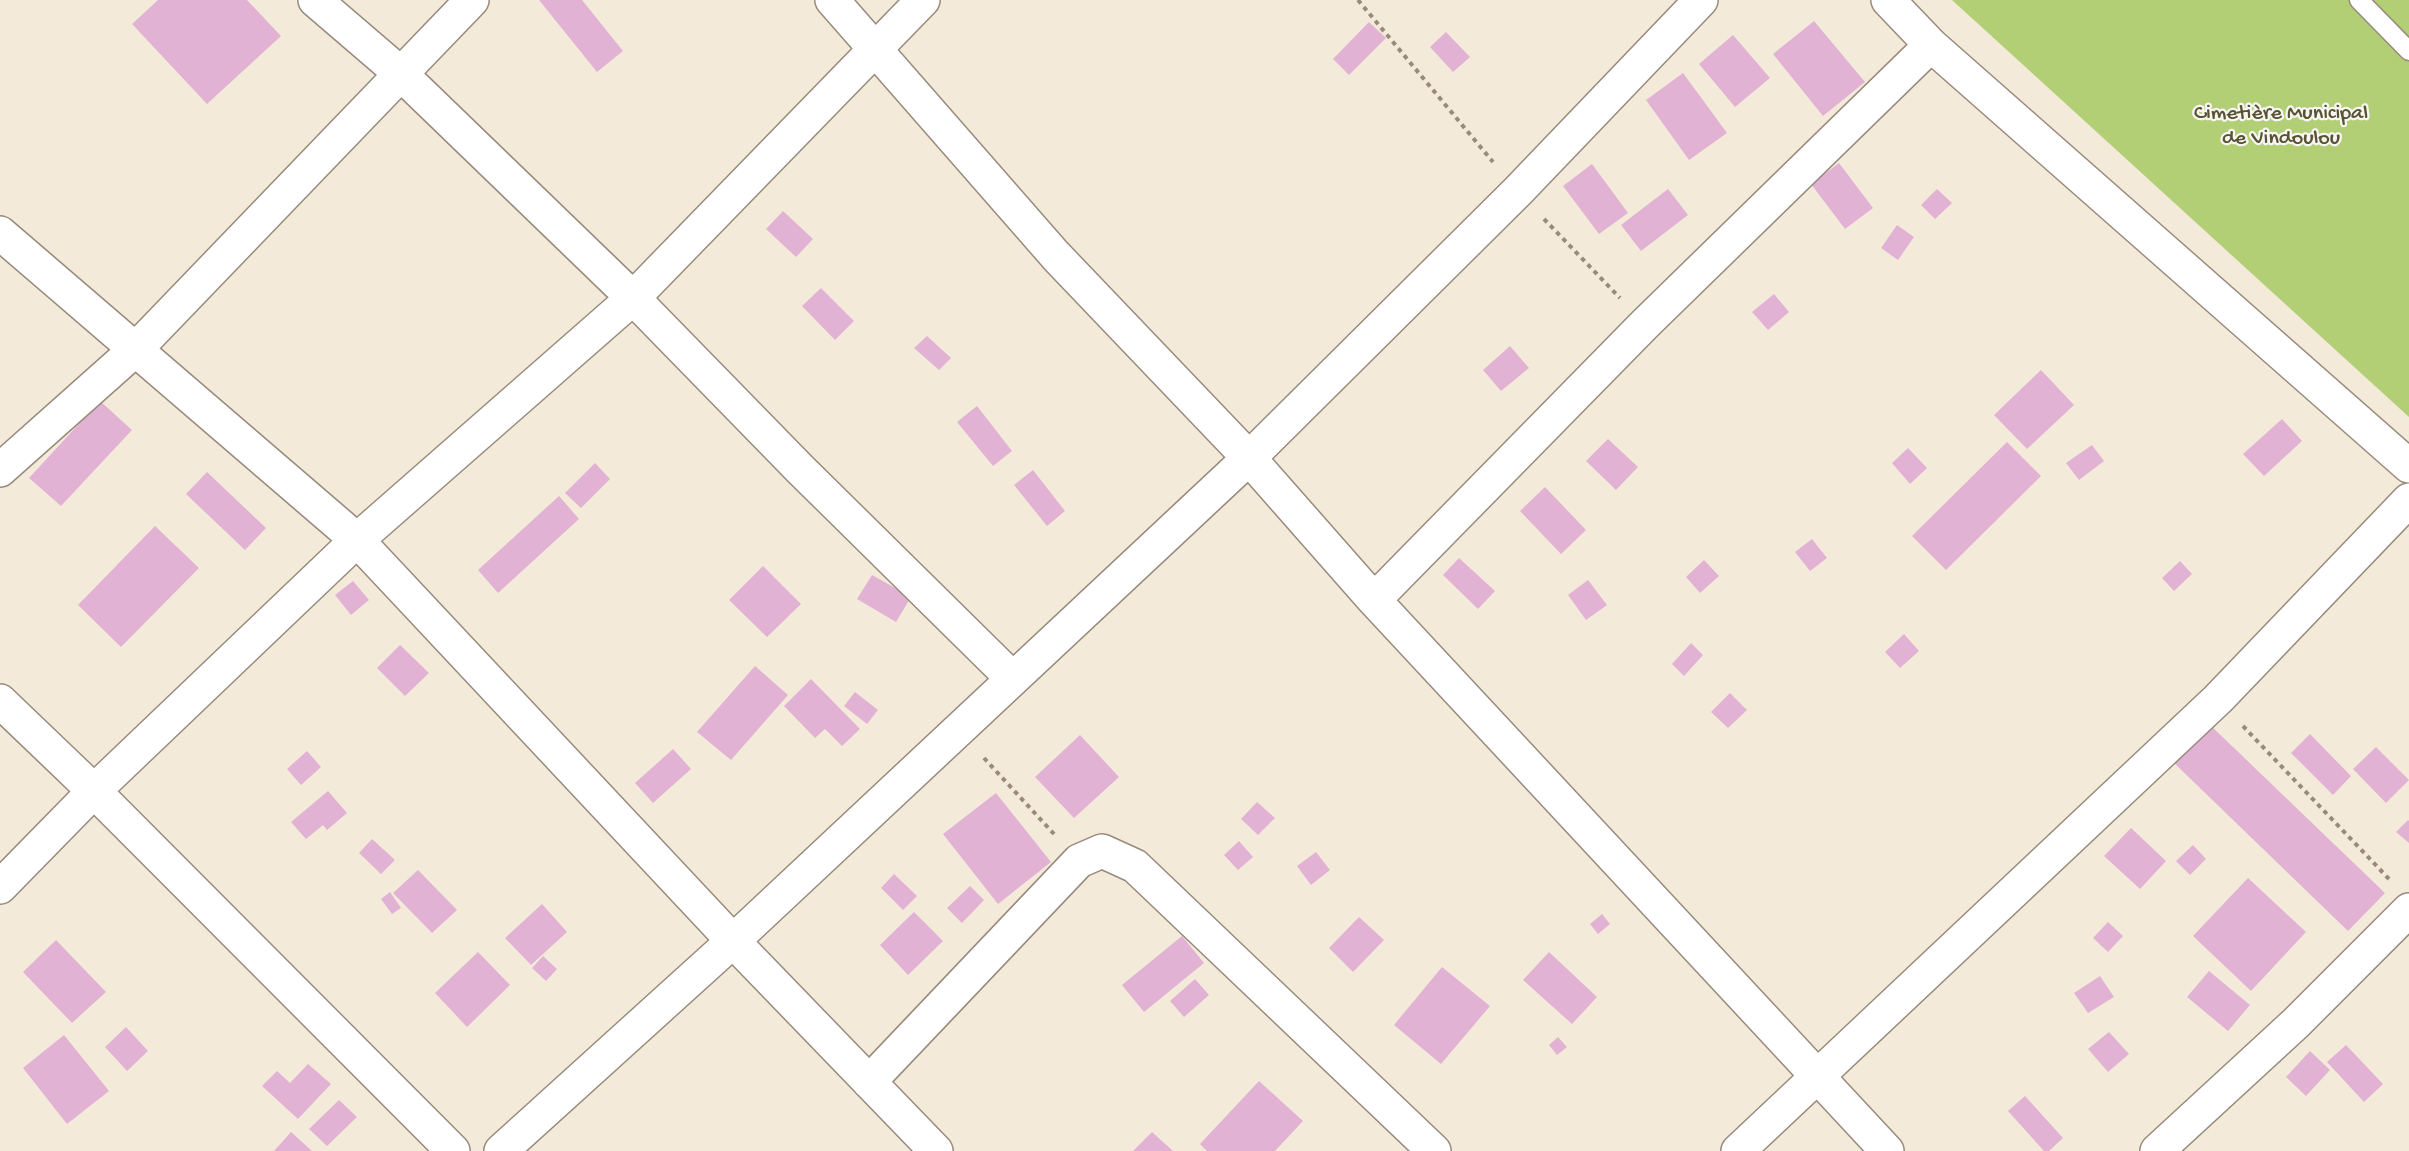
<!DOCTYPE html>
<html>
<head>
<meta charset="utf-8">
<style>
	body { margin:0 }
	canvas { display:block; background:#f4eada }
</style>
</head>
<body>
<canvas width="2409" height="1151"></canvas>
<script>
const ctx = document.querySelector('canvas').getContext('2d');
ctx.lineJoin = 'round';
function fillPath(path, color) {
  ctx.fillStyle = color;
  ctx.fill(path, 'evenodd');
}
function strokePath(path, color, width, dash) {
  ctx.strokeStyle = color;
  ctx.lineWidth = width;
  ctx.lineCap = dash ? 'butt' : 'round';
  ctx.setLineDash(dash || []);
  ctx.stroke(path);
}
function label(font, color, halo, rows, align = 'center') {
  ctx.font = font + ' "Gochi Hand",sans-serif';
  ctx.lineWidth = 4.5;
  ctx.setLineDash([]);
  ctx.textBaseline = 'middle';
  ctx.strokeStyle = halo;
  ctx.fillStyle = color;
  for (const [text, x, y, turn = 0] of rows) {
    ctx.save();
    ctx.translate(x, y);
    ctx.rotate((+turn || 0) * Math.PI / 180);
    ctx.textAlign = isNaN(turn) ? turn : align;
    if (halo) ctx.strokeText(text, 0, 0);
    ctx.fillText(text, 0, 0);
    ctx.restore();
  }
}
fillPath(new Path2D(`
	M1952 0H2409V417Z`), '#b3cf76');
fillPath(new Path2D(`
	M158 0H247L281 36 207 104 132 24Z
	M539 0H582L623 51 597 72Z
	M1814 21 1865 82 1823 116 1773 54Z
	M1369 22 1386 38 1349 75 1333 59Z
	M1446 32 1470 57 1453 72 1430 47Z
	M1733 35 1770 78 1735 107 1699 64Z
	M1683 73 1727 133 1689 160 1646 100Z
	M1839 163 1873 208 1845 229 1811 184Z
	M1592 164 1628 213 1599 234 1563 186Z
	M1668 189 1688 215 1641 251 1621 225Z
	M1937 189 1952 203 1935 219 1921 205Z
	M783 211 813 239 796 257 766 229Z
	M1897 225 1914 237 1898 260 1881 248Z
	M821 288 854 321 835 340 802 306Z
	M1774 294 1789 312 1768 330 1752 312Z
	M927 336 951 358 939 370 914 348Z
	M1510 346 1529 368 1501 391 1483 370Z
	M2041 370 2074 405 2027 449 1994 415Z
	M100 401 132 430 61 506 29 478Z
	M977 406 1012 451 993 466 957 422Z
	M2282 419 2302 441 2264 476 2243 454Z
	M1608 439 1638 467 1616 490 1586 461Z
	M2007 442 2041 476 1946 570 1912 536Z
	M2092 445 2104 461 2079 480 2066 463Z
	M1908 448 1927 468 1910 484 1892 463Z
	M595 463 610 479 581 508 565 493Z
	M1033 470 1065 511 1047 526 1014 485Z
	M207 472 266 528 245 550 186 494Z
	M1545 487 1586 530 1561 554 1520 511Z
	M559 496 579 519 498 593 478 570Z
	M155 526 199 568 121 647 78 605Z
	M1812 539 1827 558 1810 571 1795 552Z
	M1459 558 1495 591 1478 609 1443 575Z
	M1704 560 1719 576 1700 593 1686 577Z
	M2180 561 2192 574 2174 591 2162 578Z
	M763 566 801 604 767 637 729 600Z
	M872 575 911 597 896 622 857 599Z
	M1588 580 1607 605 1586 620 1568 595Z
	M353 581 369 600 351 615 335 595Z
	M1904 634 1919 651 1900 668 1885 652Z
	M1691 643 1703 655 1684 676 1672 664Z
	M400 645 429 673 405 696 377 668Z
	M755 666 788 695 731 760 697 732Z
	M811 679 860 729 842 746 825 729 815 738 784 706Z
	M855 692 878 710 867 724 844 706Z
	M1730 693 1747 710 1728 728 1711 712Z
	M2208 723 2385 893 2348 931 2172 761Z
	M2310 734 2351 776 2333 795 2291 753Z
	M1080 735 1119 777 1074 818 1035 777Z
	M2376 747 2409 780 2386 803 2353 769Z
	M673 749 691 769 653 803 635 783Z
	M307 751 321 767 301 785 287 769Z
	M328 791 347 813 327 830 323 825 306 839 291 822Z
	M996 793 1051 862 998 904 943 834Z
	M1257 802 1275 818 1258 835 1241 819Z
	M2408 820 2409 821V843L2396 832Z
	M2131 828 2166 861 2140 889 2104 856Z
	M372 839 395 860 381 874 359 853Z
	M1239 841 1253 857 1238 870 1224 855Z
	M2193 845 2206 859 2190 875 2176 861Z
	M1316 852 1330 870 1311 885 1297 866Z
	M418 870 457 910 432 933 393 893Z
	M894 874 917 896 903 910 881 888Z
	M2248 878 2306 932 2251 991 2193 936Z
	M970 886 984 900 962 923 947 908Z
	M390 892 401 908 392 914 381 899Z
	M542 904 567 932 531 965 505 938Z
	M914 912 943 941 908 975 880 945Z
	M1602 914 1610 924 1598 934 1590 924Z
	M1359 917 1384 940 1353 972 1329 948Z
	M2108 922 2123 936 2108 952 2093 938Z
	M1182 936 1204 963 1144 1012 1122 985Z
	M56 940 106 992 72 1023 23 972Z
	M478 952 510 985 467 1027 435 993Z
	M1549 952 1597 997 1572 1024 1523 980Z
	M543 956 557 969 546 981 532 968Z
	M1442 967 1490 1006 1441 1064 1394 1025Z
	M2209 971 2250 1005 2228 1031 2187 997Z
	M2100 976 2114 997 2088 1013 2074 993Z
	M1195 979 1209 995 1184 1017 1170 1001Z
	M126 1027 148 1051 127 1071 105 1047Z
	M2109 1032 2129 1054 2108 1072 2088 1049Z
	M64 1035 109 1091 67 1124 23 1068Z
	M1558 1037 1567 1047 1557 1055 1549 1045Z
	M2346 1045 2383 1084 2364 1102 2327 1062Z
	M2310 1051 2330 1070 2306 1096 2286 1077Z
	M308 1064 331 1084 298 1119 262 1086 277 1071 290 1083Z
	M1259 1081 1303 1121 1275 1151H1207L1200 1144Z
	M2025 1096 2063 1138 2049 1151H2044L2008 1111Z
	M339 1100 357 1117 327 1146 309 1129Z
	M291 1132 312 1151H274Z
	M1152 1132 1173 1151H1133Z`), '#e1b2d4');
const lane = new Path2D(`
	M2359 0 2409 51`);
const street = new Path2D(`
	M315 0 400 73 633 298 800 469 1012 678
	M832 0 1056 256 1249 458 1374 600 1887 1151
	M1888 0 1931 45 2409 466
	M0 233 357 540 733 941 936 1151
	M0 470 136 349 472 0
	M1374 600 1645 324 1931 45
	M0 701 94 791 453 1151
	M0 887 94 791 357 540 633 298 923 0
	M869 1082 1079 861 1102 851 1135 866 1434 1151
	M501 1151 733 941 1249 458 1518 191 1701 0
	M1738 1151 2218 699 2409 500
	M2157 1151 2296 1023 2409 910`);
strokePath(lane, '#988a7c', 21);
strokePath(street, '#988a7c', 36);
strokePath(new Path2D(`
	M1358 0 1493 162
	M1544 219 1620 298
	M2243 726 2389 879
	M984 758 1054 834`), '#988a7c', 4, [4.5, 4.5]);
strokePath(lane, '#fff', 18);
strokePath(street, '#fff', 33);
label('22px', '#595334', '#f6f6f2', [
	["Cimetière Municipal",2281,115],
	["de Vindoulou",2281,140]
]);
</script>
</body>
</html>
